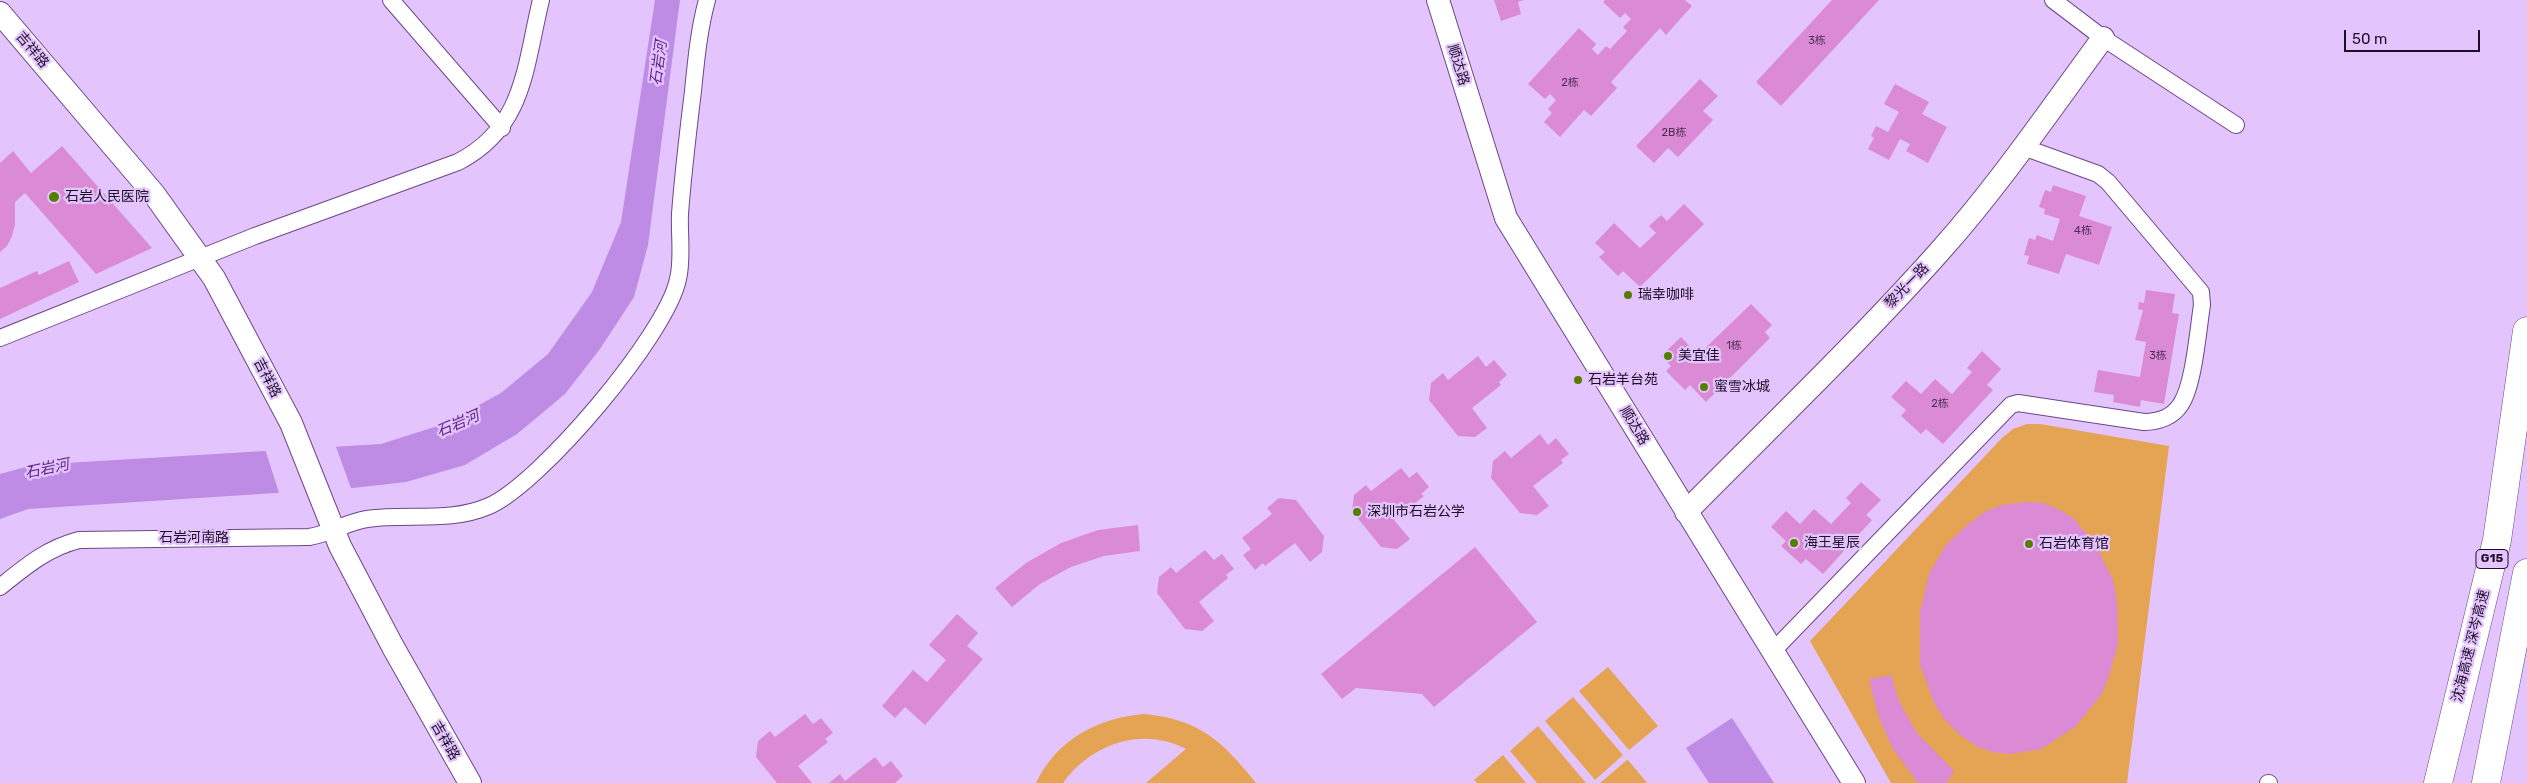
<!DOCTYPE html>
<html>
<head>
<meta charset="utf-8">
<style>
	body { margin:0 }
	#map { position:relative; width:2527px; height:783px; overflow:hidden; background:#e3c4fd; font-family:Rubik,sans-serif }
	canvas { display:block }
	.scale { position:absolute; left:2344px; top:30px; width:136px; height:22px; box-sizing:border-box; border:2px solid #1e0f28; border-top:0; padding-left:6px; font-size:15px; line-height:18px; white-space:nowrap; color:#1e0f28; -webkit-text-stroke:4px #e3c4fd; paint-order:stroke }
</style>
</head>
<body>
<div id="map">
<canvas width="2527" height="783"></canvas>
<div class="scale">50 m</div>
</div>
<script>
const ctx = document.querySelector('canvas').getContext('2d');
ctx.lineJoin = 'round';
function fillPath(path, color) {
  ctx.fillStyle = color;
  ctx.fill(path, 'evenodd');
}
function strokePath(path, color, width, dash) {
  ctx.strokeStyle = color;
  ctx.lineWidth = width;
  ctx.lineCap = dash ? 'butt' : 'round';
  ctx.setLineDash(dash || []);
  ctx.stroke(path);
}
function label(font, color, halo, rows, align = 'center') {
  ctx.font = font + ' Rubik,"Noto Sans SC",sans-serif';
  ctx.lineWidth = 4.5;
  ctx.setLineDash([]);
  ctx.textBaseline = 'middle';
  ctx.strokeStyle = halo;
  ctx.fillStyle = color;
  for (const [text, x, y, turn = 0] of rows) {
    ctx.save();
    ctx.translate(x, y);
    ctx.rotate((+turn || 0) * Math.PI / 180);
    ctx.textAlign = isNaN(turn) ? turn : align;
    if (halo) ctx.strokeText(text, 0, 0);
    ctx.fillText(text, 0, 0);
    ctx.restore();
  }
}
fillPath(new Path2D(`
	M2027 424H2040L2169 446 2127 783H1891L1810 641 2002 438 2013 429Z
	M1608 667 1658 726 1629 750 1579 691Z
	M1573 697 1623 755 1595 780 1545 721Z
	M1144 714C1200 719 1223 742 1256 783H1146L1186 749C1142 726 1091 744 1063 783H1036C1057 739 1098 718 1144 714Z
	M1538 726 1586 783H1537L1510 751Z
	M1503 755 1526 783H1477L1474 780Z
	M1628 760 1647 783H1600L1627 760Z`), '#e5a354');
fillPath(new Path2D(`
	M655 0H680L648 245 634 297 600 349 565 394 517 434 465 465 406 482 353 488 28 509 0 519V474L33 465 381 444 444 424 501 393 548 354 592 292 621 222Z
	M1732 718 1774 783H1709L1686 748Z`), '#be8ce5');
fillPath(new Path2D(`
	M335 444 352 491 280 496 265 449Z`), '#e3c4fd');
fillPath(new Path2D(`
	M1494 0H1524L1518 2 1521 14 1501 21Z
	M1605 0H1685L1692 6 1666 35 1660 28 1611 82 1617 88 1591 116 1584 110 1560 137 1544 122 1552 113 1548 109 1556 100 1550 94 1545 99 1528 84 1579 28 1596 44 1592 49 1598 55 1606 46 1610 49 1627 31 1623 27 1631 19 1625 13 1620 18 1603 2Z
	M1832 0H1879L1781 106 1756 82Z
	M1700 79 1718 96 1703 111 1713 120 1678 157 1668 148 1654 163 1636 146Z
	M1895 84 1929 102 1922 114 1947 127 1928 163 1906 151 1910 144 1900 139 1889 160 1868 149 1874 138 1871 136 1876 126 1888 132 1899 112 1884 104Z
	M62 146 152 248 96 274 25 193 15 202V224L12 236 7 246 0 252V163L13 151 31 173Z
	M2053 185 2086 196 2079 216 2112 227 2099 265 2066 254 2059 274 2027 264 2029 256 2024 255 2029 238 2035 240 2037 235 2053 241 2060 219 2044 214 2045 209 2039 207 2045 190 2051 192Z
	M1684 204 1704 224 1640 287 1623 271 1618 276 1599 257 1605 252 1595 243 1614 223 1640 248 1656 233 1649 226 1661 215 1667 221Z
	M69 261 79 282 0 319V288L37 271 39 275Z
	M2146 290 2175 294 2172 313 2179 314 2164 404 2141 400 2140 407 2113 402 2114 395 2094 392 2098 370 2140 377 2146 342 2135 340 2143 310 2138 309 2139 302 2144 303Z
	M1751 304 1772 325 1765 332 1770 338 1706 402 1690 385 1685 390 1666 371 1671 366 1661 356 1681 337 1698 355Z
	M1982 351 2001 369 1987 385 1993 390 1943 444 1926 429 1921 434 1901 416 1906 410 1891 397 1906 381 1921 394 1935 379 1952 394 1972 372 1967 368Z
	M1478 356 1486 367 1494 360 1507 375 1499 382 1501 385 1472 408 1487 428 1475 437 1458 436 1429 400 1431 383 1443 373 1448 380Z
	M1540 434 1548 445 1556 438 1569 454 1561 460 1563 463 1533 486 1549 506 1537 515 1520 513 1491 478 1493 461 1505 451 1511 458Z
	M1401 468 1409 478 1417 472 1429 487 1421 494 1424 496 1394 520 1410 539 1397 549 1381 547 1352 511 1354 495 1366 485 1371 491Z
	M1861 482 1881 500 1866 515 1872 520 1823 574 1806 559 1801 564 1781 546 1786 541 1771 527 1786 511 1800 524 1814 509 1831 524 1851 503 1846 498Z
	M1279 498 1296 500 1324 536 1322 552 1310 562 1295 543 1265 566 1263 563 1255 570 1243 555 1251 549 1242 538 1272 514 1267 508Z
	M2025 502 2043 503 2060 510 2073 518 2095 544 2113 580 2117 602 2118 644 2108 679 2101 695 2075 727 2041 749 2010 754 1993 752 1978 747 1960 735 1945 720 1934 703 1920 664V612L1929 574 1946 545 1967 525 1986 511 2003 505Z
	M1138 525 1140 551 1104 556 1071 567 1040 584 1012 607 995 588 1026 563 1061 543 1098 530Z
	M1475 547 1537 622 1434 707 1422 694 1356 688 1342 699 1321 674Z
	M1205 550 1214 560 1222 554 1234 569 1226 575 1228 578 1199 602 1214 621 1202 631 1185 629 1157 593 1159 577 1171 567 1176 573Z
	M957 614 978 633 967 646 983 659 925 725 905 707 895 718 882 706 913 670 927 682 946 660 929 645Z
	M1891 675 1899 701 1916 732 1954 771 1946 783H1918L1893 749 1878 715 1869 679Z
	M805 714 813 724 821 718 833 733 825 739 828 742 798 766 812 783H777L756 757 758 741 770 731 775 737Z
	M875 757 883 767 891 761 903 776 895 783H829L840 774 845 781Z`), '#db8bd5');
const street = new Path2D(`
	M391 0 502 128
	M2053 0 2103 38 2236 125
	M0 338 255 236 458 162C525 128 525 65 541 0
	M0 587C25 567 47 548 79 540L309 537C329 534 347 522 367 519 408 513 450 523 489 506 540 484 667 334 678 279 683 259 679 234 680 214 683 173 688 132 693 91 696 61 699 29 707 0
	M1772 652 2011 405 2018 403 2144 422C2158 422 2173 417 2181 404 2194 384 2198 330 2202 305L2201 292 2108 182 2098 174 2023 147
	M2268 783H2269`);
const secondary = new Path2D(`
	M1438 0 1506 218 1854 783
	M0 13 154 194 214 278 291 423 340 546 393 647 470 783
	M1686 512C1771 426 1859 342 1940 251 1999 185 2050 110 2103 38`);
const highway = new Path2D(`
	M2438 783 2497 540 2527 331
	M2486 783 2527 573`);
strokePath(street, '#6b4886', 18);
strokePath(secondary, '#6b4886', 24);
strokePath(highway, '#6b4886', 29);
strokePath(street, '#fff', 16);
strokePath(secondary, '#fff', 22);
strokePath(highway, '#fff', 28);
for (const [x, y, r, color] of [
	[54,197,6,"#547e00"],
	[1628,295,5,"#547e00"],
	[1668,356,5,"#547e00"],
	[1578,380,5,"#547e00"],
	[1704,387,5,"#547e00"],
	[1357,512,5,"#547e00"],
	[1794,543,5,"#547e00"],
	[2029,544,5,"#547e00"]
]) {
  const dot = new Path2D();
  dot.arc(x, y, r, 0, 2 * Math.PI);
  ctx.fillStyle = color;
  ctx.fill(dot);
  strokePath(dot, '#e3c4fd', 2);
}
label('11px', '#4d2e53', null, [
	["3栋",1817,41],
	["2栋",1570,83],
	["2B栋",1674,133],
	["4栋",2083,231],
	["1栋",1734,346],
	["3栋",2158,356],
	["2栋",1940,404]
]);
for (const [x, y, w] of [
	[2492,559,32]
]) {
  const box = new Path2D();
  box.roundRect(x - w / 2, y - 9.5, w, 19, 4);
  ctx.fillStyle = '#e3c4fd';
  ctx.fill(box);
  strokePath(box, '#1e0f28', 1);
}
label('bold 12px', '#1e0f28', null, [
	["G15",2492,559]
]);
label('14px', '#1e0f28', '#e3c4fd', [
	["吉祥路",32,50,50],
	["顺达路",1458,65,73],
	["黎光一路",1907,286,-46],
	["吉祥路",267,378,63],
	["顺达路",1634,426,59],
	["石岩河南路",194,538],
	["沈海高速 深岑高速",2471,646,-76],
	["吉祥路",445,741,60]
]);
label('14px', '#1e0f28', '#e3c4fd', [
	["石岩人民医院",65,197],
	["瑞幸咖啡",1638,295],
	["美宜佳",1678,356],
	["石岩羊台苑",1588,380],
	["蜜雪冰城",1714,387],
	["深圳市石岩公学",1367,512],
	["海王星辰",1804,543],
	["石岩体育馆",2039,544]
], 'left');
label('italic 15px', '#63228b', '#e3c4fd', [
	["石岩河",659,63,-82],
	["石岩河",458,424,-23],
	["石岩河",47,469,-12]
]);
</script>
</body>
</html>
